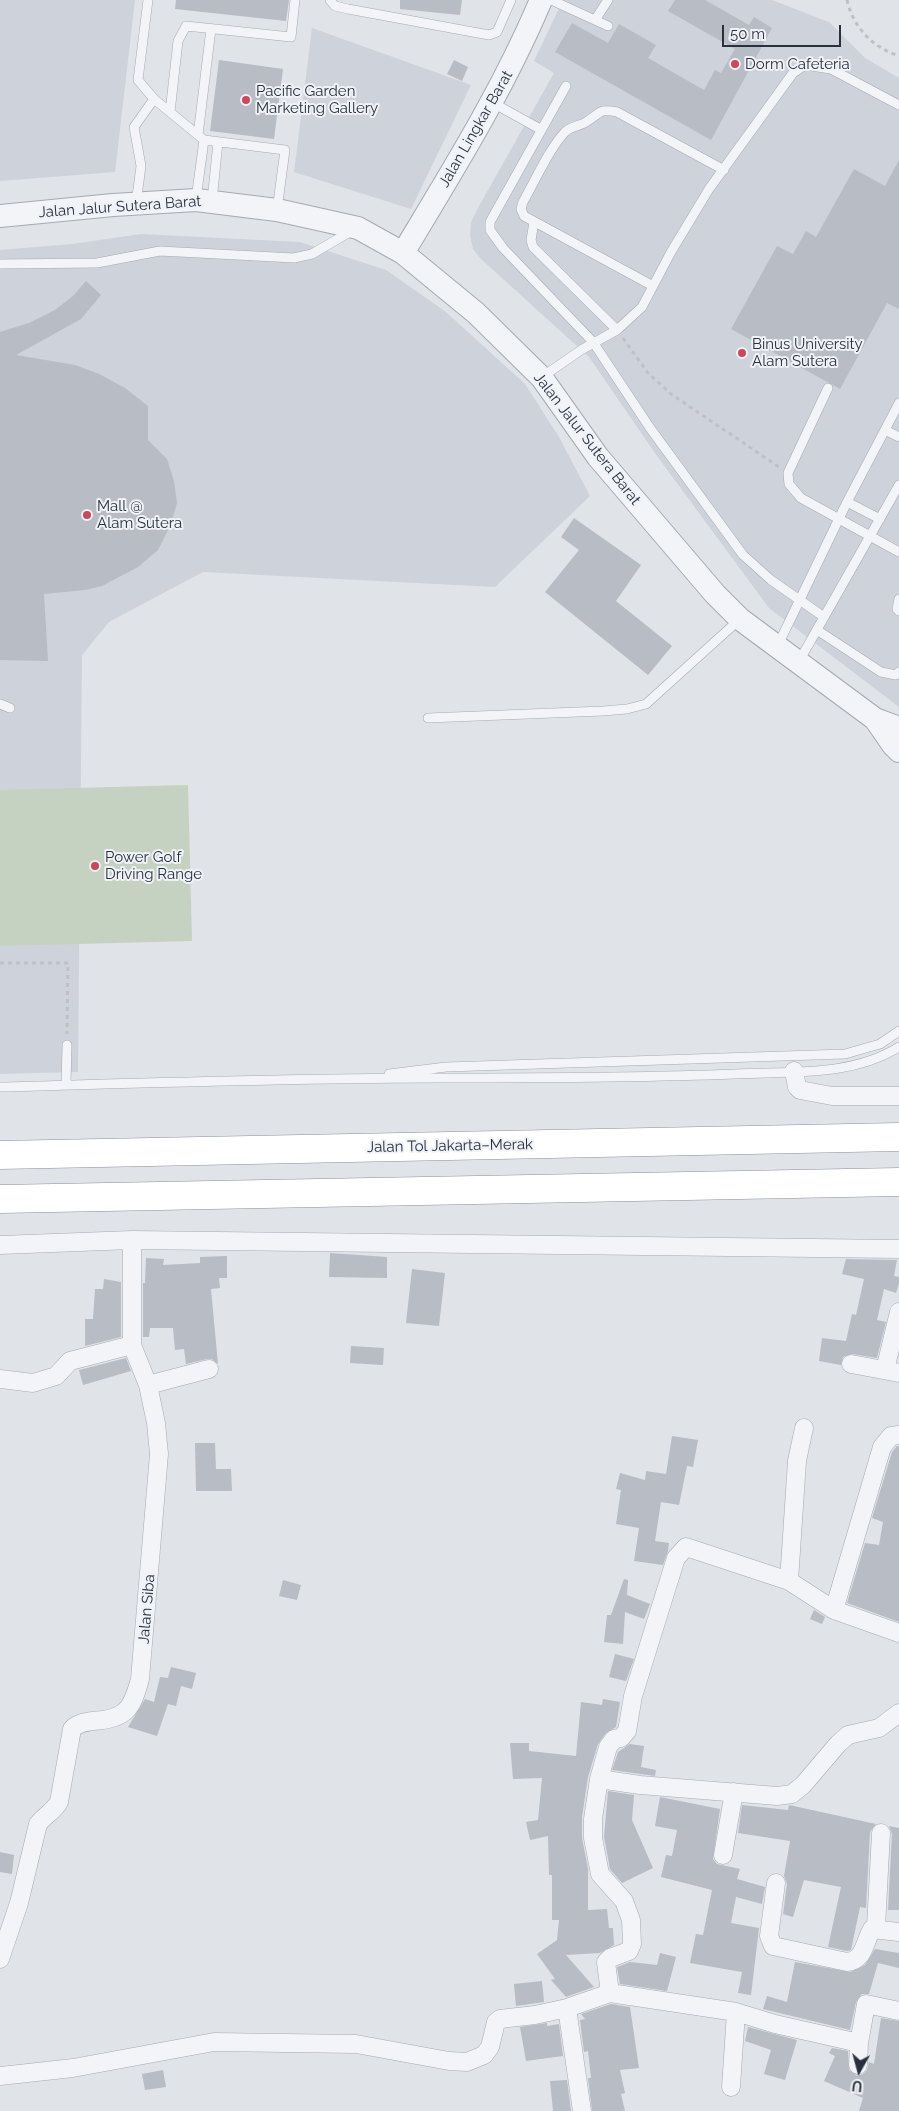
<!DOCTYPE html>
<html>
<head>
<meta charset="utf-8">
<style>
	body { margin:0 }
	#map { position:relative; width:899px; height:2111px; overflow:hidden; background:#e0e3e8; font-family:Raleway,sans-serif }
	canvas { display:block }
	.north { position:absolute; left:834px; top:2046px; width:50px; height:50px; -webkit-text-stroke:4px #eff2f6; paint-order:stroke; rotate:187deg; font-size:14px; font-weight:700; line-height:20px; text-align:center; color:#29313f }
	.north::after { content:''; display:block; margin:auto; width:18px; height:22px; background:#29313f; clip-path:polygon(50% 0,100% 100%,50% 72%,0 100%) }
	.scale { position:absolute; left:722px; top:25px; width:119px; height:22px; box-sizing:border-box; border:2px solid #29313f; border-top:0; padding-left:6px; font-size:15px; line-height:18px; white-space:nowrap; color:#29313f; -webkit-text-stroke:4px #eff2f6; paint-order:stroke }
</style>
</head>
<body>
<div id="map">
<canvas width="899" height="2111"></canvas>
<div class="north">U</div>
<div class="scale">50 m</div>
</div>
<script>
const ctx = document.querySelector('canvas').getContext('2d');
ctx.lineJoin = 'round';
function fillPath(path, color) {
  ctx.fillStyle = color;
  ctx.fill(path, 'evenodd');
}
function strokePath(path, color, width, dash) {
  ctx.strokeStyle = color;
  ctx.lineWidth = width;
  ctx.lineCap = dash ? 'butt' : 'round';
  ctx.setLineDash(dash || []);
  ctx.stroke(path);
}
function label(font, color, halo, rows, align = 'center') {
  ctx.font = font + ' Raleway,sans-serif';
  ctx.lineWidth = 4;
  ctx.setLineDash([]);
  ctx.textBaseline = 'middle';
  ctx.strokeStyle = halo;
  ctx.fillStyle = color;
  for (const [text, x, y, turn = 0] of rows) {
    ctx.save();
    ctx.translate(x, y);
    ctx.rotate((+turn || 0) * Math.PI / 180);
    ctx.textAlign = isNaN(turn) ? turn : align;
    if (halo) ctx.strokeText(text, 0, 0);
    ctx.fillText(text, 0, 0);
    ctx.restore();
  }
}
fillPath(new Path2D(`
	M0 0H135L115 172 0 181Z
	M563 0H772L829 22 865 58 899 78V707L769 608 657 456 589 357 481 259 473 249 470 235 471 222 479 206 554 73 534 61Z
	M312 28 471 85 411 209 294 172Z
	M141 234 300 242 386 270 446 312 525 384 559 437 590 496 495 587 203 572 109 622 82 655 78 1072 0 1074V250L72 244Z`), '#ced2da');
fillPath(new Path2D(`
	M188 785 192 941 0 946V790Z`), '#c5d2c1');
fillPath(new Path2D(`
	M176 0H289L286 21 175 9Z
	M400 0H462L460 15 400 9Z
	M675 0H705L749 25 754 17 772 28 711 140 555 52 572 23 608 43 619 24 656 45 648 58 704 90 715 70 721 73 735 49 668 11Z
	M219 60 283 69 274 139 210 131Z
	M454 60 468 67 462 81 447 74Z
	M899 160V309L887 303 840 389 731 329 777 246 793 254 806 231 816 237 854 169 885 186Z
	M86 281 101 295 81 319 16 355 75 365 99 374 125 388 148 406V440L167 459 174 481 177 503 170 526 158 550 138 567 102 586 85 590 44 594 48 661 0 660V332L29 323 55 310 73 296Z
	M574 518 641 565 616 601 672 646 648 675 545 592 579 550 561 537Z
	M330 1253 387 1257V1278L329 1277Z
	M227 1256V1278H219L220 1288 211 1289 218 1364 212 1359H207L186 1364 184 1349 175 1350 173 1328H150L149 1337H143V1283H145L146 1258 164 1259 163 1265 200 1263V1257Z
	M846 1259 897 1260 894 1276 899 1277V1283L896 1293 884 1289 877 1320 886 1322 877 1358 852 1354 843 1357 841 1365 819 1361 822 1338 846 1341 852 1314 856 1315 864 1279 842 1274Z
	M412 1269 445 1273 439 1326 406 1323Z
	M104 1279 121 1282V1337L85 1346V1319H93L95 1289H103Z
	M351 1346 384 1348 383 1365 350 1363Z
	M126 1358 131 1371 83 1385 79 1370Z
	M672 1436 698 1440 693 1467 687 1466 679 1505 661 1502 655 1541 669 1543 668 1551 663 1565 634 1561 639 1528 616 1524 621 1490 616 1489 620 1473 645 1480 646 1471 666 1474Z
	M195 1443H215L216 1469H231L232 1491H196Z
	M897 1446H899V1622L847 1603 865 1543 879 1545 883 1522 872 1518 892 1452Z
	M624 1579 628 1580 627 1595 650 1604 644 1619 625 1612 623 1644 604 1642 607 1615H611Z
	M283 1580 301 1585 297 1600 279 1596Z
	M814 1610 825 1617 822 1624 810 1619Z
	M615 1654 634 1659 626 1681 609 1677Z
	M171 1667 196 1673 192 1689 181 1686 176 1706 168 1704 157 1736 128 1727 145 1699 154 1702 160 1677 168 1678Z
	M603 1699 620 1702 616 1727 606 1733 598 1744 588 1777 582 1817V1838L588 1869V1910L607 1909 609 1928H613L614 1945 600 1953 566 1955 594 1987 566 1997 551 1980 555 1979 537 1954 557 1940 559 1920H552V1875H549L548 1836 530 1840 526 1822 538 1820 542 1778 513 1779 510 1743H529V1751L576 1756 581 1702 602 1705Z
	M630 1744 644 1746 641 1767 656 1770 655 1776 612 1770 618 1752Z
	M608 1791 634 1795 632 1820 653 1868 622 1883 610 1869 604 1837Z
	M660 1797 720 1809 713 1859 717 1864 740 1869 737 1879 765 1887 762 1904 736 1897 731 1923 759 1928 751 1995 738 1993 742 1972 690 1963 696 1934 703 1935 712 1890 661 1877 666 1855 672 1856 677 1830 655 1826Z
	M742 1805 788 1810 789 1805 876 1824 870 1832 866 1908 860 1907 851 1950 847 1951 828 1947 841 1887 804 1880 793 1917 783 1914 787 1884 784 1876 790 1841 738 1833Z
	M889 1826 899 1828V1910H888L892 1834Z
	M0 1852 14 1855 12 1874 0 1872Z
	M875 1949 899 1953V1968L878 1963 869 1994H862L856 2002 850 2030 763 2009 767 1996 787 2002 795 1962 850 1972 865 1965Z
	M660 1953 676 1957 667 1991 620 1984 617 1967 630 1962 657 1965Z
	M542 1981 544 2002 516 2006 514 1984Z
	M611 2004 630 2007 639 2068 620 2070 625 2093 621 2094 625 2111H592L588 2078H591L588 2051 584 2052 580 2020 585 2019 581 2014Z
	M881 2018 899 2021V2111H859L863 2098 824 2081 835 2056 829 2053 832 2048 848 2051 849 2070 857 2076 863 2074 867 2070 869 2062 874 2064Z
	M547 2023V2026L559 2024 563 2056 526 2061 520 2027Z
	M748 2027 797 2040 785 2080 764 2074 771 2050 745 2041Z
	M163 2070 166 2087 145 2090 142 2074Z
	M567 2080 571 2111H553L550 2081Z`), '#b7bcc5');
const service = new Path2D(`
	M148 0 138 80 154 99 204 140 285 150 277 210
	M330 0 335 6 348 9 489 35 497 32 511 0
	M551 0 608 26
	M595 20 608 0
	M566 86 490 222V230L503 248 593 342 650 428 743 555 771 580 824 617
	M493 103 540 129
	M170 112 178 41 186 26 291 37 295 0
	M198 135 211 29
	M196 199 204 140
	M212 201 218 142
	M136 204 141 166 134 127 154 99
	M534 222 531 240 533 247 617 330
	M0 264 97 263 160 251 294 258 312 254 353 230
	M653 286 524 216 521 209 523 202C535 181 549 149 565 132 571 126 580 126 586 122 601 113 599 108 617 112L724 170
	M542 377 581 350 617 330 642 307 671 252 709 189 793 73 805 65 831 69 899 105
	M828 388 788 473 789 484 801 498 899 552
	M885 430 899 437
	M847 502 880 519
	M899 599 897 609 899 611
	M817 630 881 672 896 675 899 672
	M778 645 847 502 899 403
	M798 663 899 485
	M0 704 10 708
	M428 718 603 711 627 709 646 704 740 619
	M389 1074 446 1067 845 1054 880 1044 899 1031
	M66 1085 67 1045
	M0 1087C147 1083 294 1078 440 1078 539 1078 637 1078 735 1074 790 1071 851 1077 899 1047`);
const minor = new Path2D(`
	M794 1071 797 1087 800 1090 832 1096H899
	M132 1240 899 1249
	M0 1245 132 1240V1345L148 1385 156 1423 159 1454 140 1679C132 1709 126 1719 93 1721 85 1722 78 1723 72 1729L59 1802C53 1812 45 1815 38 1824L19 1903 0 1959
	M851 1364 899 1373
	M885 1370 899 1312
	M0 1379 33 1383 56 1376 70 1361 132 1345
	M148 1385 209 1369
	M899 1435 891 1436 882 1447 834 1610 899 1633
	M789 1581 797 1461 804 1428
	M599 1779 640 1785 777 1796 792 1794 803 1785 838 1744 848 1735 879 1728 899 1713
	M723 1855 734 1792
	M776 1883 769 1936 773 1946 847 1962C865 1960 864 1942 872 1929L899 1932
	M876 1927 881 1833
	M610 1993 606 1962 610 1958 629 1951 632 1944 631 1920 624 1901 600 1874 593 1838V1819L599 1779 608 1747 614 1739 621 1738 627 1731 633 1696 676 1558 686 1547 789 1581 834 1610
	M567 2008 582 2111
	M858 2065 859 2043
	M0 2076 73 2068 214 2042 356 2044 449 2061 467 2062 484 2055 490 2047 496 2022 500 2019 535 2015 567 2008 610 1993 736 2012 775 2024 859 2043 866 2004 899 2011
	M731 2087 736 2012`);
const tertiary = new Path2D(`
	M0 216 113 205 196 200 277 210 358 228 403 253 476 313 542 378 598 457 715 594 740 619 875 719 899 728
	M403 253C453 170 503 90 541 0
	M875 719 893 745 899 751`);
const motorway = new Path2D(`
	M0 1155 899 1137
	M0 1199 899 1182`);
strokePath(service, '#a5aab2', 10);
strokePath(minor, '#a5aab2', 19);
strokePath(tertiary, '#a5aab2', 24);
strokePath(motorway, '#88919f', 29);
strokePath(new Path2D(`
	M847 0C853 27 872 47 899 56
	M623 338 648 373 671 394 779 467
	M0 963H68L67 1034`), '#bec1c7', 3, [4, 4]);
strokePath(service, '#f2f4f7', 9);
strokePath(minor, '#f2f4f7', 18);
strokePath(tertiary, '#f2f4f7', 22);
strokePath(motorway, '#fff', 28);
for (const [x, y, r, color] of [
	[735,64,5,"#cb485a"],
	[246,100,5,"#cb485a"],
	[742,353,5,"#cb485a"],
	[87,515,5,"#cb485a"],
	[95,866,5,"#cb485a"]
]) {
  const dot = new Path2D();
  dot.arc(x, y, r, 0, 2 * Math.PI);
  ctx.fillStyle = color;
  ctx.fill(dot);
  strokePath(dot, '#eff2f6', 2);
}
label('15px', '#29313f', '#eff2f6', [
	["Dorm Cafeteria",745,64],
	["Pacific Garden",256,91],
	["Marketing Gallery",256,108],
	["Binus University",752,344],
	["Alam Sutera",752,361],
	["Mall @",97,506],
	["Alam Sutera",97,523],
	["Power Golf",105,857],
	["Driving Range",105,874]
], 'left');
label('15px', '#29313f', '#eff2f6', [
	["Jalan Lingkar Barat",476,129,-60],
	["Jalan Jalur Sutera Barat",120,207,-4],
	["Jalan Jalur Sutera Barat",587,439,52],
	["Jalan Tol Jakarta–Merak",450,1146,-1],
	["Jalan Siba",147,1609,-85]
]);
</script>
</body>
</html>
